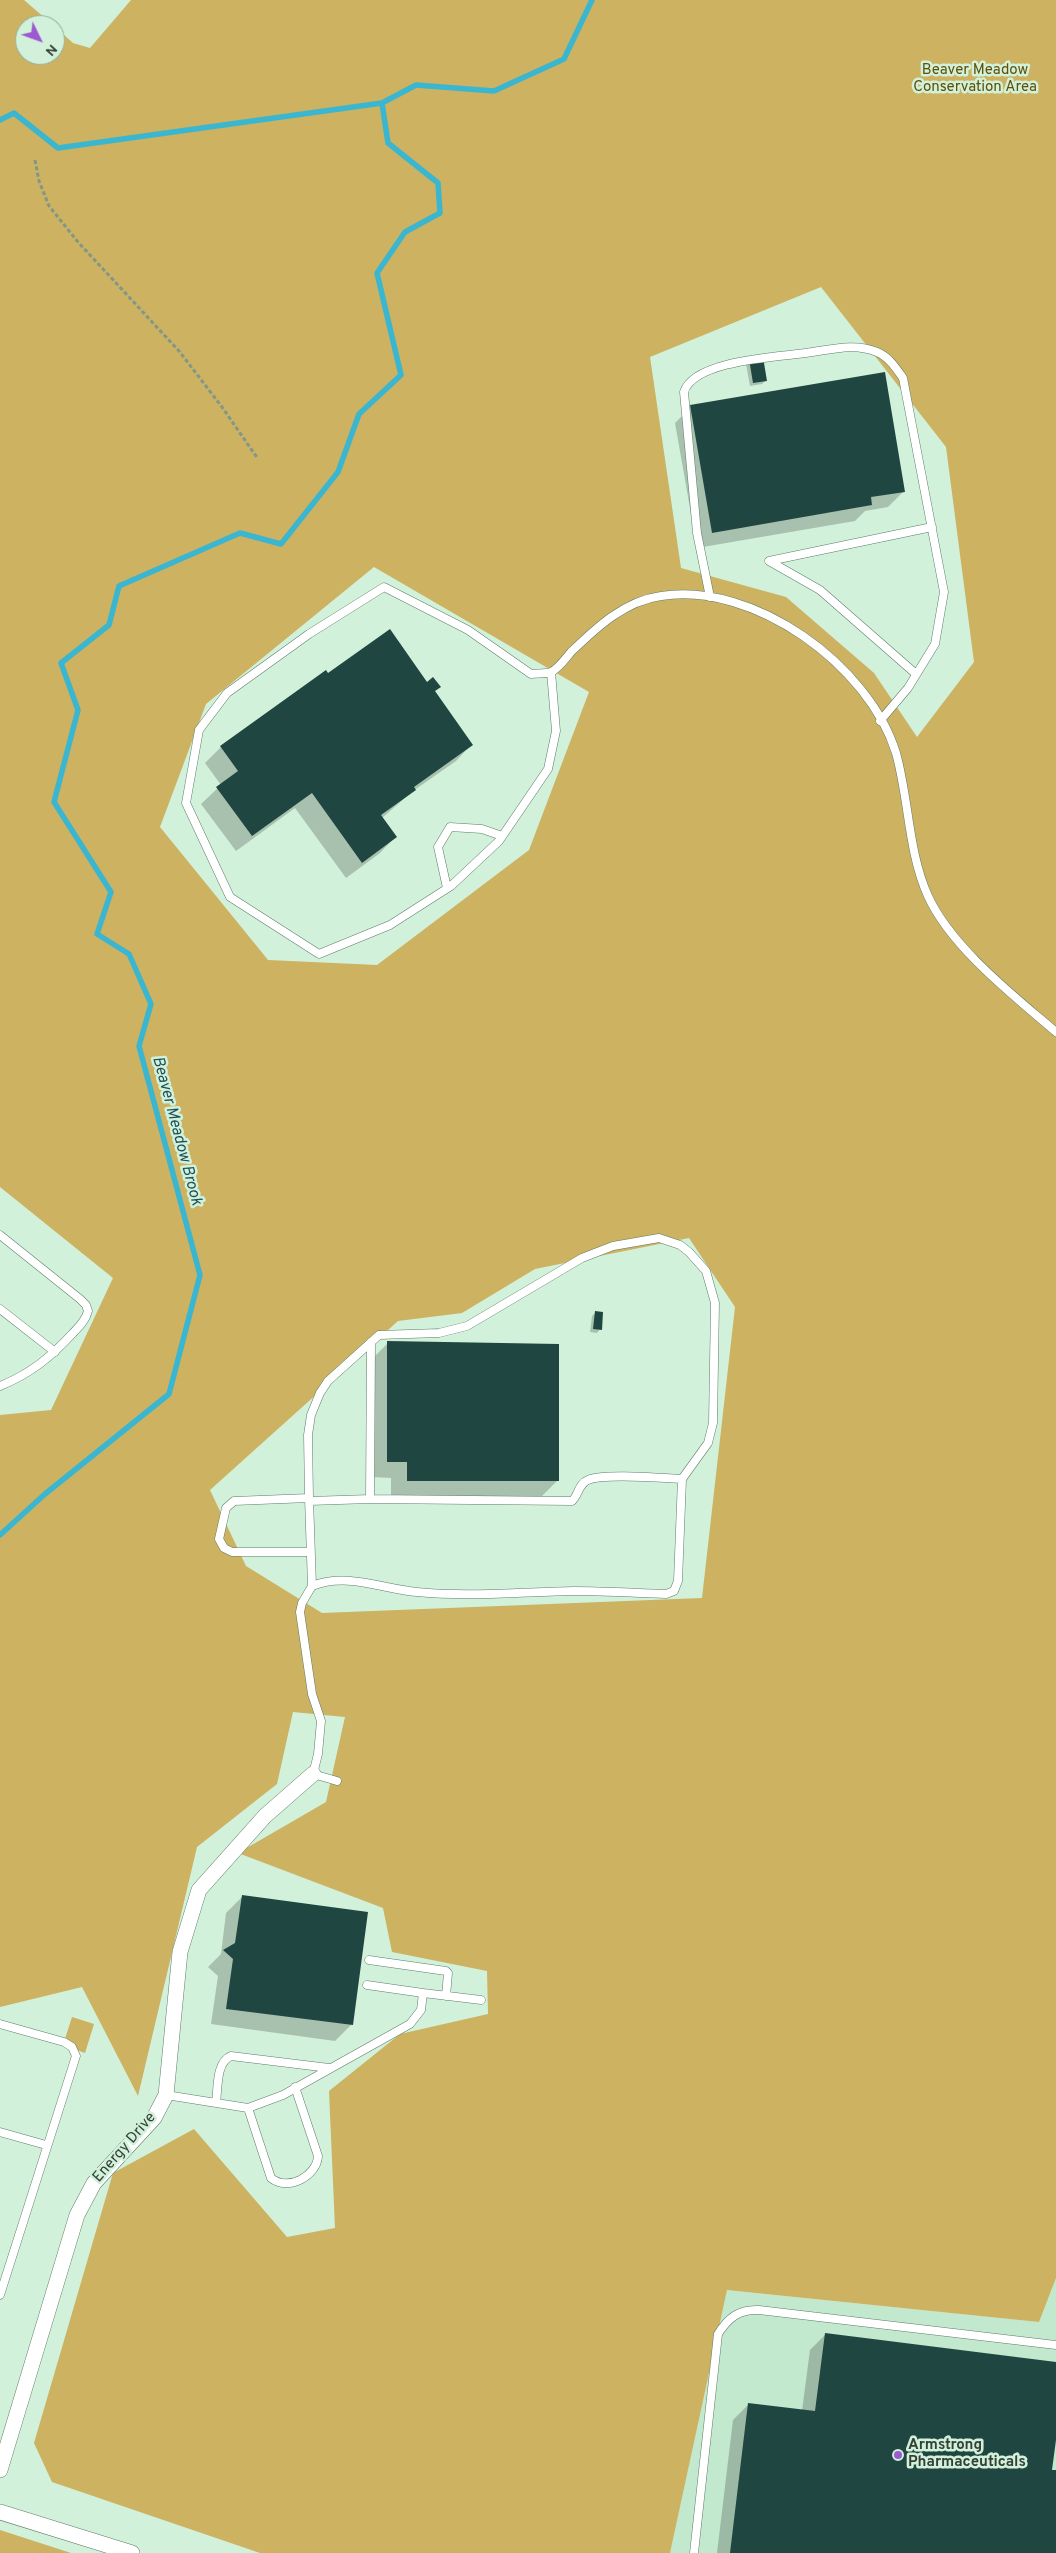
<!DOCTYPE html>
<html>
<head>
<meta charset="utf-8">
<style>
	body { margin:0 }
	#map { position:relative; width:1056px; height:2553px; overflow:hidden; background:#d2f1da; font-family:Overpass,sans-serif }
	canvas { display:block }
	.north { position:absolute; left:15px; top:15px; width:50px; height:50px; box-sizing:border-box; background:#d2f1da; border:1px solid #93aa99; border-radius:50%; rotate:132deg; font-size:14px; font-weight:700; line-height:20px; text-align:center; color:#344037 }
	.north::after { content:''; display:block; margin:auto; width:18px; height:22px; background:#9d5ad0; clip-path:polygon(50% 0,100% 100%,50% 72%,0 100%) }
</style>
</head>
<body>
<div id="map">
<canvas width="1056" height="2553"></canvas>
<div class="north">N</div>
</div>
<script>
const ctx = document.querySelector('canvas').getContext('2d');
ctx.lineJoin = 'round';
function fillPath(path, color) {
  ctx.fillStyle = color;
  ctx.fill(path, 'evenodd');
}
function strokePath(path, color, width, dash) {
  ctx.strokeStyle = color;
  ctx.lineWidth = width;
  ctx.lineCap = dash ? 'butt' : 'round';
  ctx.setLineDash(dash || []);
  ctx.stroke(path);
}
function label(font, color, halo, rows, align = 'center') {
  ctx.font = font + ' Overpass,sans-serif';
  ctx.lineWidth = 5;
  ctx.setLineDash([]);
  ctx.textBaseline = 'middle';
  ctx.strokeStyle = halo;
  ctx.fillStyle = color;
  for (const [text, x, y, turn = 0] of rows) {
    ctx.save();
    ctx.translate(x, y);
    ctx.rotate((+turn || 0) * Math.PI / 180);
    ctx.textAlign = isNaN(turn) ? turn : align;
    if (halo) ctx.strokeText(text, 0, 0);
    ctx.fillText(text, 0, 0);
    ctx.restore();
  }
}
fillPath(new Path2D(`
	M1056 2278V2553H670L727 2290 1039 2322Z`), '#c2e8cd');
fillPath(new Path2D(`
	M0 0H24L53 25H25V55H55V27L73 43 90 48 131 0H1056V2278L1039 2322 727 2290 670 2553H260L52 2482 34 2443 113 2173 194 2129 287 2237 335 2228 329 2091 400 2034 488 2014 487 1971 392 1952 383 1908 238 1853 326 1802 345 1717 293 1712 277 1784 197 1847 138 2096 82 1987 0 2007V1415L51 1410 113 1278 0 1187ZM821 287 946 447 974 662 917 737 874 673 786 597 681 568 650 357ZM374 567 589 692 529 850 377 965 268 960 160 827 206 704ZM689 1238 735 1307 702 1598 322 1613 246 1566 210 1490 398 1321 462 1313 535 1269Z
	M72 2017 94 2024 85 2053 63 2045Z
	M0 2530 71 2553H0Z`), '#ccb261');
fillPath(new Path2D(`
	M749 360 766 380 762 384 750 386 746 364Z
	M691 407 904 491 888 507 865 511 855 521 697 548 675 423Z
	M328 675 434 692 471 745 456 761 413 791 382 818 395 837 380 853 346 878 295 808 236 851 201 804 221 785 205 763 221 747Z
	M595 1313 600 1329 597 1333 590 1332 592 1316Z
	M388 1343 557 1481 541 1497 391 1496V1478L371 1477 372 1359Z
	M242 1897 366 1913 351 2025 335 2041 211 2024 218 1976 208 1967 221 1954 226 1913Z
	M826 2334 1056 2363V2430L1051 2471H1056V2553H717L733 2420 749 2404 802 2411 810 2350Z`), '#0003');
strokePath(new Path2D(`
	M0 120 14 113 58 148 382 103
	M0 1535 45 1494 169 1394 200 1275 139 1046 151 1004 129 954 97 934 111 892 54 802 78 710 61 663 109 625 119 586 240 533 281 544 338 472 359 414 401 375 377 273 405 232 440 213 438 183 388 143 382 103 416 85 494 91 564 59 592 0`), '#3ab6d1', 5.5);
fillPath(new Path2D(`
	M763 357 767 381 753 383 749 359Z
	M885 372 905 492 871 497 872 505 712 533 690 405Z
	M390 629 427 682 433 677 441 687 435 691 473 745 414 787 416 790 381 815 397 837 362 863 312 793 252 836 216 787 238 771 220 746 326 670 328 673Z
	M595 1311 603 1312 602 1330 593 1329Z
	M387 1341 559 1344V1481H407V1462H387Z
	M242 1895 368 1912 353 2025 226 2009 233 1959 223 1950 235 1943Z
	M825 2333 1056 2362V2440L1052 2470H1056V2553H730L748 2403 815 2411Z`), '#204641');
const lane = new Path2D(`
	M710 597 697 533 684 392C694 360 778 357 806 353 830 350 854 342 877 352 889 357 896 368 903 378L944 592 935 644 908 688 880 721
	M551 672 556 731 548 769 499 841 451 886 390 925 319 954 230 897 186 803 199 730 227 693 309 634 384 587 468 630 531 674C537 673 546 674 551 672 558 669 566 658 571 652 596 628 624 601 661 596 753 581 869 665 896 753 909 799 908 852 928 896 951 947 1014 996 1056 1032
	M916 674 820 590 769 561 932 527
	M447 888 438 847 450 827 482 829 502 836
	M0 1235 80 1299 86 1305 88 1311C86 1320 79 1327 73 1333 51 1357 30 1374 0 1386
	M0 1309 55 1352
	M309 1498 234 1501 226 1508 219 1539 224 1548 232 1552H310
	M370 1499 572 1501C579 1495 578 1484 588 1480 604 1473 661 1478 682 1479
	M309 1501 370 1499 371 1342
	M312 1586C347 1572 382 1589 417 1592 468 1597 523 1592 574 1591 604 1591 635 1593 666 1594L674 1591 678 1581 682 1479 708 1443 713 1423 715 1303 706 1271 689 1252 680 1245 659 1238 613 1246 582 1258 467 1326 439 1333 379 1335 328 1381 320 1393 311 1415 308 1435 309 1498 312 1586 302 1603 300 1612 312 1694 321 1721 318 1754 313 1774 337 1781
	M369 1960 446 1971 448 1973 446 1996
	M367 1985 423 1993
	M0 2024 64 2042 72 2047 76 2056 0 2295
	M166 2095 248 2108 283 2095 410 2024 421 2010 423 1993 481 2000
	M216 2103C218 2088 216 2062 231 2056L329 2068
	M248 2108 271 2178C288 2192 317 2176 318 2156L295 2087
	M0 2132 46 2145
	M694 2553 718 2334C728 2318 739 2309 759 2310L1056 2345`);
const street = new Path2D(`
	M0 2470 77 2215 94 2183 154 2118 166 2095 180 1952 199 1890 265 1816 313 1774
	M0 2512 132 2553`);
strokePath(lane, '#607c68', 9);
strokePath(street, '#607c68', 16);
strokePath(new Path2D(`
	M35 160 39 181 49 206 78 242 179 351 222 407 258 459`), '#829787', 3, [4, 2.5]);
strokePath(lane, '#fff', 8);
strokePath(street, '#fff', 15);
for (const [x, y, r, color] of [
	[898,2455,5,"#9d5ad0"]
]) {
  const dot = new Path2D();
  dot.arc(x, y, r, 0, 2 * Math.PI);
  ctx.fillStyle = color;
  ctx.fill(dot);
  strokePath(dot, '#d2f1da', 2);
}
label('15px', '#614e07', '#d2f1da', [
	["Beaver Meadow",975,71],
	["Conservation Area",975,88]
]);
label('15px', '#344037', '#d2f1da', [
	["Energy Drive",125,2148,-49]
]);
label('bold 15px', '#344037', '#d2f1da', [
	["Armstrong",908,2446],
	["Pharmaceuticals",908,2463]
], 'left');
label('italic 16px', '#1e515d', '#d2f1da', [
	["Beaver Meadow Brook",176,1131,75]
]);
</script>
</body>
</html>
